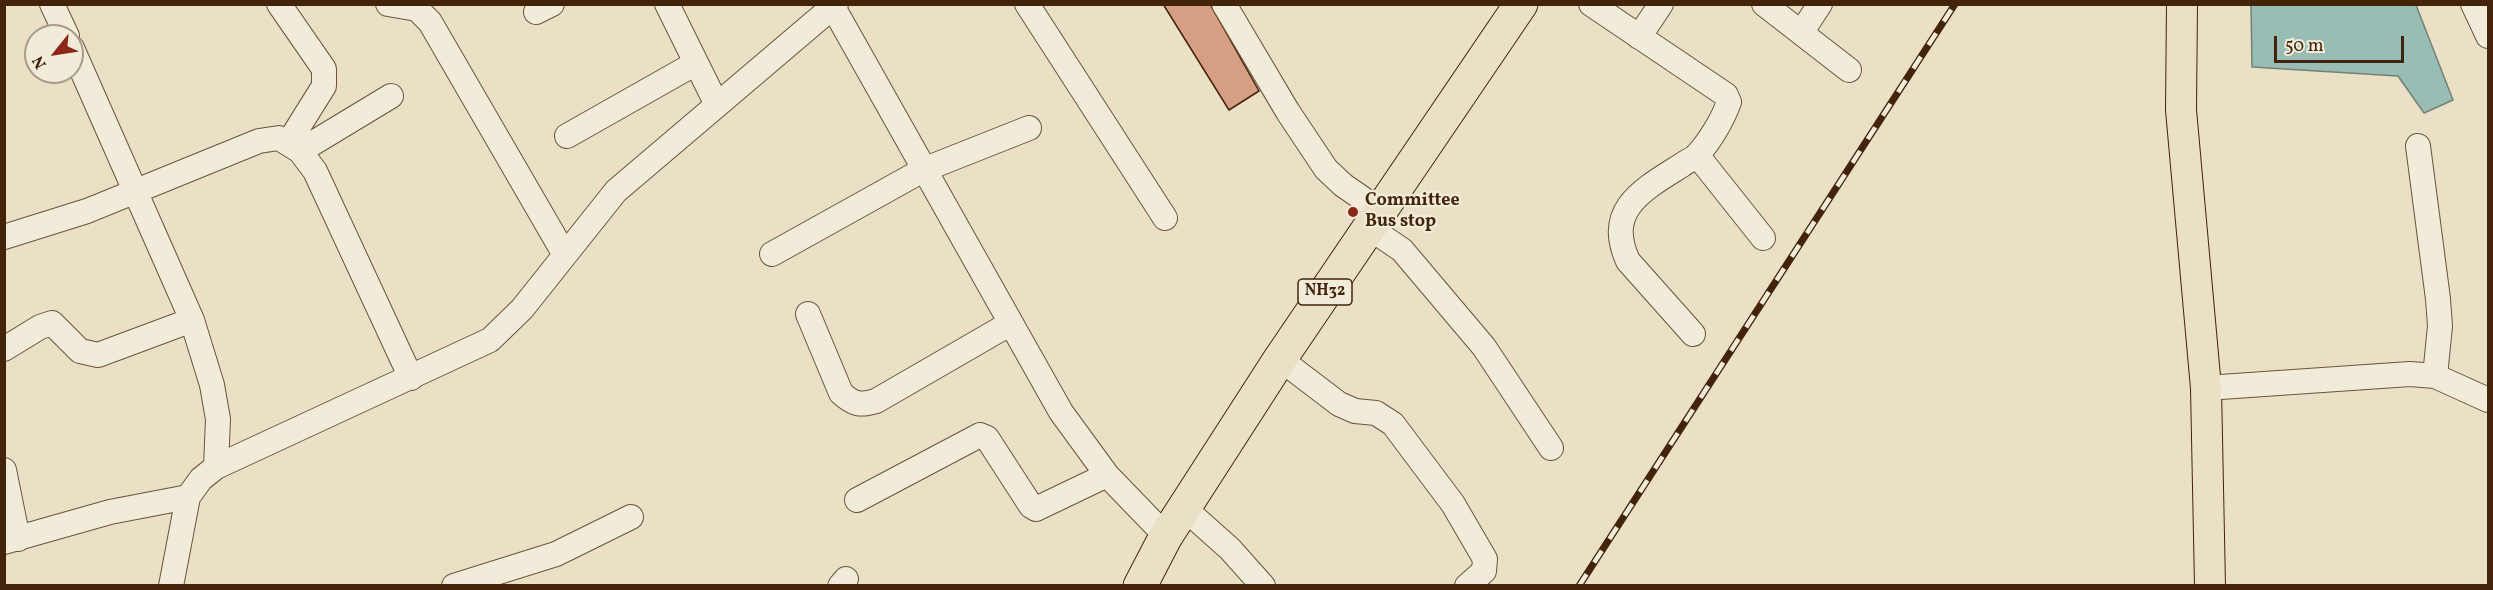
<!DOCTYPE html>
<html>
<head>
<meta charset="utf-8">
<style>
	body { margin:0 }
	#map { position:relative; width:2493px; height:590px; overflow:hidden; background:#e9e0c6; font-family:Vollkorn,serif }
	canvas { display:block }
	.frame { position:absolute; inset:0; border:6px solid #43240b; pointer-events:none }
	.north { position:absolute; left:24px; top:24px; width:60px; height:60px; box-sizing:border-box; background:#f1ebda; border:2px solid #ab9b87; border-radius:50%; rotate:240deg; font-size:16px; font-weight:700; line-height:24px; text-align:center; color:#43240b }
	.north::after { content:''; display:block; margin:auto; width:21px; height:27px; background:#8f2418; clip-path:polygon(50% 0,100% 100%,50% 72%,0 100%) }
	.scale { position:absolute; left:2274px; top:36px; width:130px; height:27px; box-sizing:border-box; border:3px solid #43240b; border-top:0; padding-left:8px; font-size:18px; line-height:21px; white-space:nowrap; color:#43240b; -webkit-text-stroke:4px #f1ebda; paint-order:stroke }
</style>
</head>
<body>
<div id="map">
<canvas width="2493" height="590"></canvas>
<div class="frame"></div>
<div class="north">N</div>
<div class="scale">50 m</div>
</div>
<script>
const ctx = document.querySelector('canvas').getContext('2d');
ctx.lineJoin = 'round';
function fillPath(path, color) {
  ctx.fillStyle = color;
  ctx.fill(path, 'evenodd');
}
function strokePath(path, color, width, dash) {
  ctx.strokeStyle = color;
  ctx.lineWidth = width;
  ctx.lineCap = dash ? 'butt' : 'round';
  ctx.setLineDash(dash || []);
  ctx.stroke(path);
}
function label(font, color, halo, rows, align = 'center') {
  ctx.font = font + ' Vollkorn,serif';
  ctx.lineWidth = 4.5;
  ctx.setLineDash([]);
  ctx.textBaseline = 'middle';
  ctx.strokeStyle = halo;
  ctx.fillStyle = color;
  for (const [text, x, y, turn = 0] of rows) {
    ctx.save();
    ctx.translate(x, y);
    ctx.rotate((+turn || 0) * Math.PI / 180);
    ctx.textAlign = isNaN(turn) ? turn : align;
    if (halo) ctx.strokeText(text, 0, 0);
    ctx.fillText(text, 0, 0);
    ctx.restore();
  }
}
const water = new Path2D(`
	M2251 5H2416L2453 100 2424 113 2398 76 2252 67Z`);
fillPath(water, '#97bdb5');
strokePath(water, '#758071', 1.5);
const building = new Path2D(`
	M1163 4H1210L1259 91 1229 110Z`);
fillPath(building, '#d69e83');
strokePath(building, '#43240b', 1.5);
const minor = new Path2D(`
	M52 4 67 36
	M279 4 324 69V86L289 142
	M388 4 417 9 430 22 565 255
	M667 4 717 105
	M1027 4 1165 218
	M1224 4 1288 112 1326 169 1343 185 1379 210
	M1591 4 1726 95 1729 102C1723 119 1710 141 1698 154 1694 159 1687 161 1682 165 1644 189 1604 209 1628 261L1693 334
	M1764 4 1849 70
	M2473 4 2488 36
	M833 7 1061 412 1107 475 1166 536
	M536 12 552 4
	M1801 33 1820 4
	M1639 37 1661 4
	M72 48 192 320 212 385 218 419 216 467
	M567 136 696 63
	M2418 146 2438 299 2440 326 2435 376
	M300 151 391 96
	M1697 155 1763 238
	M1368 227 1402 250 1484 347 1551 448
	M4 237 87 211 259 141 279 138 300 151 315 171 411 378
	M772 254 923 170 1029 128
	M808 314 841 393C853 404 860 406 876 401L1011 323
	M4 349 40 327 52 323 80 351 98 355 192 320
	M1280 359 1339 404 1355 411 1376 413 1393 424 1453 504 1485 559 1484 571 1467 586
	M2206 388 2410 374 2435 376 2488 400
	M4 470 18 539
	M857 500 980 435 987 438 1031 506 1036 509 1107 475
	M1184 508 1230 549 1263 586
	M4 542 110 512 188 497
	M171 586 188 497 201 479 216 467 490 340 522 309 616 191 836 4
	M454 586 556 554 631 517
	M840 586 846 579`);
const major = new Path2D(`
	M2182 4 2181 110 2206 388 2210 586`);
const highway = new Path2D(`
	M1140 586 1166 536 1280 359 1521 4`);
strokePath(minor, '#6c533a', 26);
strokePath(major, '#43240b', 32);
strokePath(highway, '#43240b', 35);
strokePath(minor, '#f1ebda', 24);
strokePath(major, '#e9e0c6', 30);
strokePath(highway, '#e9e0c6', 33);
const rail = new Path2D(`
	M1579 586 1955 4`);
strokePath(rail, '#43240b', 7);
strokePath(rail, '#f1ebda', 4.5, [14]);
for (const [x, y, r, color] of [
	[1353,212,6,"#8f2418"]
]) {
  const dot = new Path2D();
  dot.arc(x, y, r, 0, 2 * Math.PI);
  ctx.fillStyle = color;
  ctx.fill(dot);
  strokePath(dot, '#f1ebda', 2);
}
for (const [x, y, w] of [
	[1325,292,54]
]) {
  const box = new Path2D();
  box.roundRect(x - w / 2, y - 13, w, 26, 4.5);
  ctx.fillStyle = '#f1ebda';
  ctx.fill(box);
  strokePath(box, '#43240b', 1.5);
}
label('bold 16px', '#43240b', null, [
	["NH32",1325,292]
]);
label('bold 18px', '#43240b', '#f1ebda', [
	["Committee",1365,202],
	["Bus stop",1365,223]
], 'left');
</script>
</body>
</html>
